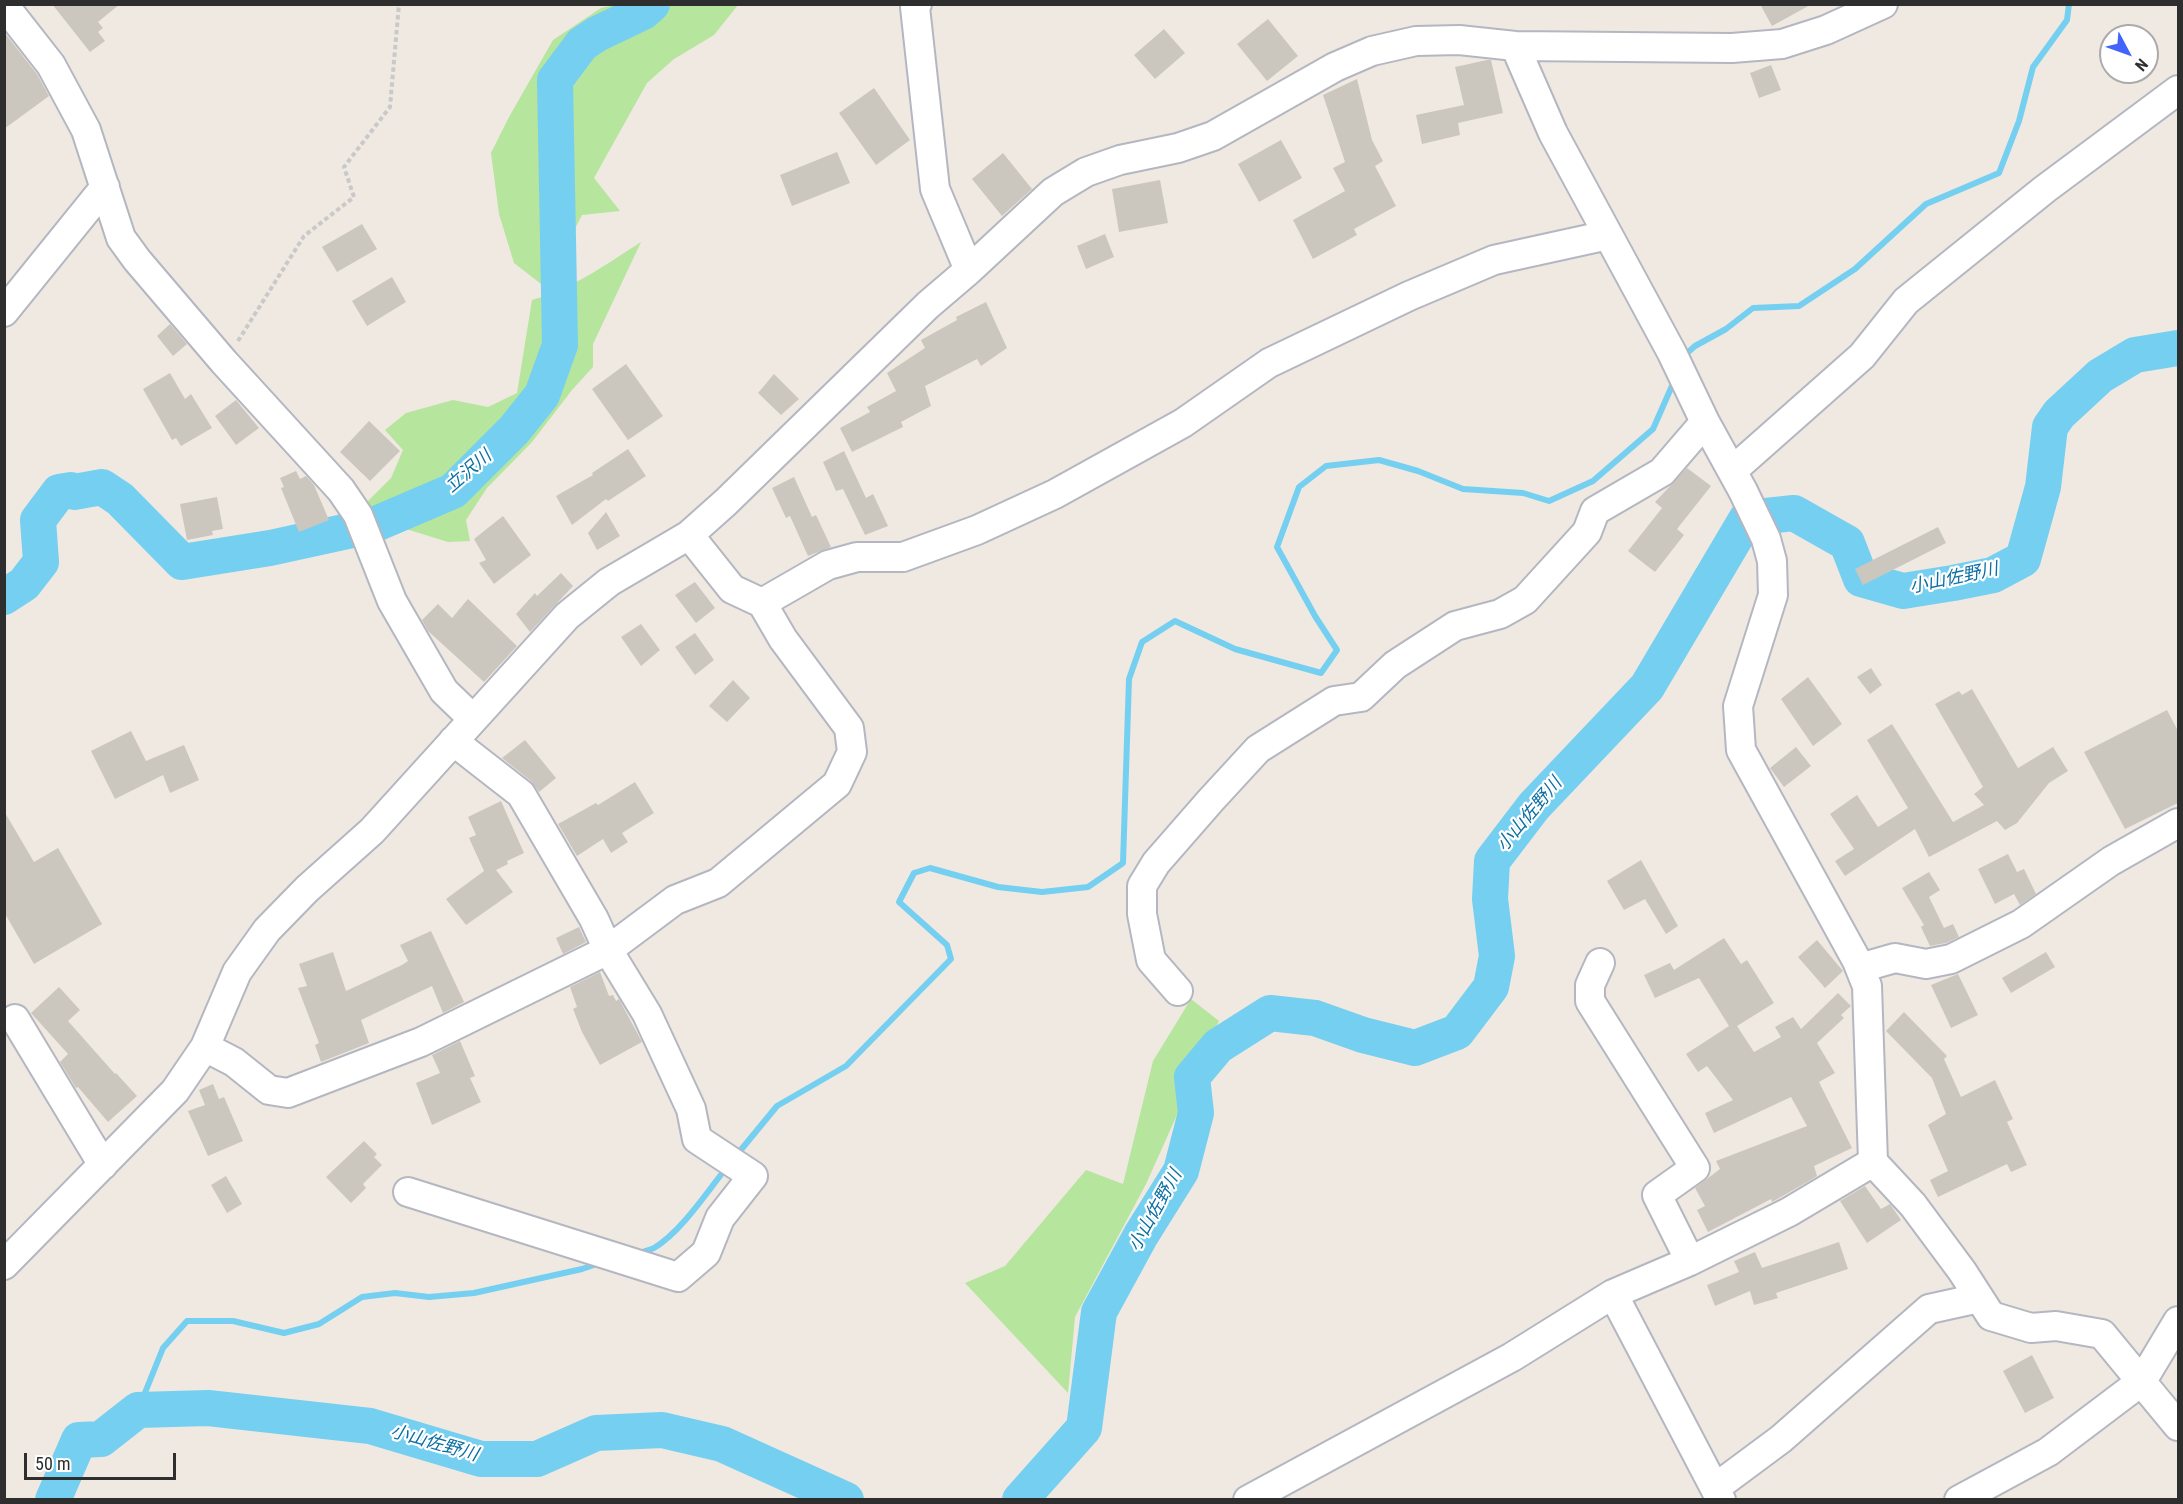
<!DOCTYPE html>
<html>
<head>
<meta charset="utf-8">
<style>
	body { margin:0 }
	#map { position:relative; width:2183px; height:1504px; overflow:hidden; background:#efe9e1; font-family:"Roboto Condensed",sans-serif }
	canvas { display:block }
	.frame { position:absolute; inset:0; border:6px solid #2e2e2e; pointer-events:none }
	.north { position:absolute; left:2099px; top:24px; width:60px; height:60px; box-sizing:border-box; background:#fff; border:2px solid #ababab; border-radius:50%; rotate:131deg; font-size:16px; font-weight:700; line-height:24px; text-align:center; color:#2e2e2e }
	.north::after { content:''; display:block; margin:auto; width:21px; height:27px; background:#4264fb; clip-path:polygon(50% 0,100% 100%,50% 72%,0 100%) }
	.scale { position:absolute; left:24px; top:1453px; width:152px; height:27px; box-sizing:border-box; border:3px solid #2e2e2e; border-top:0; padding-left:8px; font-size:18px; line-height:21px; white-space:nowrap; color:#2e2e2e; -webkit-text-stroke:4px #fff; paint-order:stroke }
</style>
</head>
<body>
<div id="map">
<canvas width="2183" height="1504"></canvas>
<div class="frame"></div>
<div class="north">N</div>
<div class="scale">50 m</div>
</div>
<script>
const ctx = document.querySelector('canvas').getContext('2d');
ctx.lineJoin = 'round';
function fillPath(path, color) {
  ctx.fillStyle = color;
  ctx.fill(path, 'evenodd');
}
function strokePath(path, color, width, dash) {
  ctx.strokeStyle = color;
  ctx.lineWidth = width;
  ctx.lineCap = dash ? 'butt' : 'round';
  ctx.setLineDash(dash || []);
  ctx.stroke(path);
}
function label(font, color, halo, rows, align = 'center') {
  ctx.font = font + ' "Roboto Condensed","Noto Sans JP",sans-serif';
  ctx.lineWidth = 4.5;
  ctx.setLineDash([]);
  ctx.textBaseline = 'middle';
  ctx.strokeStyle = halo;
  ctx.fillStyle = color;
  for (const [text, x, y, turn = 0] of rows) {
    ctx.save();
    ctx.translate(x, y);
    ctx.rotate((+turn || 0) * Math.PI / 180);
    ctx.textAlign = isNaN(turn) ? turn : align;
    if (halo) ctx.strokeText(text, 0, 0);
    ctx.fillText(text, 0, 0);
    ctx.restore();
  }
}
fillPath(new Path2D(`
	M615 5H738L714 35 674 59 647 83 594 178 620 211 582 215 545 287 514 263 499 214 491 153 509 117 553 40 601 8Z
	M641 242 593 344V367L572 390 532 442 487 488 466 520 470 541 448 542 406 529 382 526 366 503 391 478 403 450 385 430 406 413 453 400 488 407 517 393 532 300C572 289 607 264 641 242Z
	M1191 999 1219 1021 1146 1184 1075 1317 1068 1393 965 1283 1005 1266 1086 1170 1123 1184 1153 1061Z`), '#b6e59e');
strokePath(new Path2D(`
	M1684 358 1686 354 1695 346 1726 329 1753 308 1799 306 1855 269 1926 204 1999 173 2019 121 2033 67 2067 20 2069 4
	M735 1157 777 1106 846 1066 951 959 947 945 899 902 914 873 930 868 998 887 1042 892 1088 887 1123 863 1129 679 1142 642 1175 621 1235 649 1321 673 1337 650 1315 616 1277 547 1299 487 1326 466 1379 460 1418 471 1463 489 1523 493 1549 501 1593 481 1653 429 1675 379
	M636 1254C642 1252 649 1250 654 1248 681 1232 707 1192 727 1167
	M138 1410 163 1348 187 1321H233L284 1333 319 1324 362 1297 395 1293 429 1297 474 1293 582 1269 600 1263`), '#75cff0', 6);
strokePath(new Path2D(`
	M4 597 24 584 41 562 38 520 59 492 71 490 74 492 102 487 120 499 182 562 270 548 371 526 453 491 514 430 542 395 560 345 555 80 582 44 597 34 643 12 652 4
	M53 1500 79 1440 101 1439 138 1410 208 1408 370 1426 481 1459H537L596 1433 662 1430 722 1444 846 1500
	M1020 1500 1084 1428 1099 1312 1141 1235 1181 1171 1196 1113 1192 1077 1218 1046 1270 1013 1315 1018 1363 1035 1415 1048 1457 1032 1491 987 1497 956 1490 899 1492 861 1534 806 1647 687 1747 518 1794 513 1847 543 1861 579 1903 591 1953 583 1993 575 2023 559 2043 487 2050 427 2059 414 2100 376 2135 355 2178 348`), '#75cff0', 36);
fillPath(new Path2D(`
	M52 4H120L98 22 103 28 98 32 105 41 90 52Z
	M1760 4H1812L1772 26Z
	M1268 19 1298 56 1267 81 1237 44Z
	M1164 29 1185 53 1155 79 1134 55Z
	M4 32 37 74 49 96 4 129Z
	M1487 60H1491L1503 113 1458 123 1460 135 1422 144 1416 115 1464 105 1455 67Z
	M1771 65 1781 90 1759 98 1750 73Z
	M1357 79 1372 140 1383 161 1375 166 1396 206 1354 229 1357 235 1313 259 1293 220 1345 191 1333 168 1345 162 1323 95Z
	M874 88 910 140 876 165 839 113Z
	M1281 140 1302 178 1259 202 1238 164Z
	M837 152 850 183 792 206 780 175Z
	M1003 153 1032 189 1002 216 972 179Z
	M1160 180 1168 223 1119 232 1112 189Z
	M362 224 377 249 337 272 322 247Z
	M1105 234 1114 257 1086 269 1077 246Z
	M392 277 406 302 367 326 352 301Z
	M986 302 1007 348 981 366 977 359 925 386 931 406 901 422 903 427 852 452 840 428 870 412 867 407 896 391 887 373 925 348 921 340 957 320 956 317Z
	M170 324 187 344 173 356 157 336Z
	M626 364 663 416 628 440 592 389Z
	M170 373 185 399 191 394 212 428 181 446 176 438 172 440 143 389Z
	M774 374 799 399 781 415 758 393Z
	M236 400 259 428 236 445 215 416Z
	M369 421 400 451 370 481 340 452Z
	M628 449 646 476 608 501 606 499 572 525 556 496 593 475 592 473Z
	M844 451 866 498 873 494 888 526 865 535 843 489 836 491 823 462Z
	M1687 468 1711 486 1677 529 1684 535 1655 572 1628 551 1662 508 1655 502Z
	M296 471 300 479 306 476 314 485 329 520 299 532 281 488 284 487 280 478Z
	M794 477 812 517 816 515 831 547 808 556 790 516 786 518 772 488Z
	M217 497 223 529 212 531 213 535 187 540 180 504Z
	M606 512 620 536 597 550 588 533Z
	M503 516 531 555 494 584 479 563 486 560 474 539Z
	M1938 527 1946 543 1863 585 1855 569Z
	M561 573 573 586 530 632 516 614 535 593 537 596Z
	M695 582 715 608 696 623 675 595Z
	M468 599 517 646 484 682 428 631 422 620 438 604 452 618Z
	M641 624 660 650 641 666 621 637Z
	M695 633 714 660 695 675 675 647Z
	M1871 668 1882 685 1870 694 1857 677Z
	M1808 677 1842 724 1813 746 1781 699Z
	M733 680 750 698 727 722 709 706Z
	M1972 689 2018 768 2053 747 2068 771 2049 783 2017 823 2005 830 1997 821 1929 857 1915 829 1845 876 1835 861 1854 849 1830 814 1857 795 1878 827 1908 808 1867 740 1892 724 1953 822 1984 805 1974 794 1983 787 1935 704 1959 691 1962 695Z
	M2167 710 2178 731V803L2125 829 2084 752Z
	M131 731 146 761 184 745 199 780 170 793 163 775 115 799 91 751Z
	M525 740 556 778 539 792 531 781 502 758Z
	M1796 747 1811 766 1784 787 1770 768Z
	M635 782 654 813 622 833 628 842 611 853 603 839 577 856 558 824 596 803 598 805Z
	M501 801 524 853 507 861 508 864 496 870 513 892 466 925 446 899 484 871 469 838 476 835 468 817Z
	M4 811 34 862 58 848 102 924 34 964 4 912Z
	M2008 854 2017 872 2024 869 2036 894 2020 905 2014 894 1995 904 1978 869Z
	M1641 860 1678 926 1666 934 1645 899 1624 910 1607 881Z
	M1929 872 1940 890 1929 897 1944 928 1953 924 1959 937 1946 943 1930 946 1921 927 1924 925 1902 888Z
	M579 927 586 942 563 954 556 938Z
	M431 931 464 1002 443 1013 432 986 361 1020 369 1043 321 1062 315 1045 319 1043 298 988 307 986 299 964 333 952 346 991 402 965 408 961 400 945Z
	M1724 938 1741 964 1747 960 1774 1003 1737 1026 1754 1052 1781 1037 1775 1027 1793 1017 1801 1029 1838 993 1851 1006 1841 1015 1844 1018 1817 1043 1835 1073 1819 1082 1852 1148 1814 1166 1817 1176 1809 1181 1772 1202 1771 1199 1708 1232 1697 1210 1705 1206 1695 1188 1720 1169 1716 1161 1807 1126 1791 1097 1714 1133 1705 1113 1733 1100 1707 1066 1698 1072 1686 1054 1729 1026 1699 978 1655 998 1644 975 1670 963 1674 970Z
	M1817 940 1843 971 1825 988 1798 957Z
	M2046 952 2055 967 2011 993 2002 978Z
	M600 972 609 996 613 995 616 1001 619 999 642 1042 600 1065 582 1032 573 1009 577 1007 570 987Z
	M1958 974 1978 1015 1951 1028 1931 985Z
	M59 987 80 1010 68 1021 115 1074 116 1073 137 1096 108 1122 78 1087 76 1088 60 1062 68 1054 31 1013Z
	M1904 1012 1947 1056 1944 1059 1961 1097 1979 1088 1980 1090 1979 1088 1995 1080 2013 1119 2007 1122 2027 1165 2011 1172 2007 1164 1938 1197 1930 1180 1948 1171 1928 1125 1946 1114 1932 1078 1886 1031Z
	M460 1041 475 1076 470 1078 481 1102 432 1125 416 1083 440 1073 432 1055Z
	M213 1084 219 1099 224 1097 243 1141 208 1156 188 1111 205 1105 199 1090Z
	M364 1141 377 1154 374 1157 382 1165 363 1184 366 1188 351 1203 326 1177Z
	M226 1176 242 1204 227 1213 211 1185Z
	M1865 1186 1881 1209 1890 1204 1901 1220 1867 1243 1840 1201Z
	M1839 1242 1848 1269 1776 1293 1778 1298 1754 1305 1750 1291 1715 1306 1707 1285 1739 1272 1734 1261 1755 1252 1762 1268Z
	M2032 1355 2054 1398 2025 1413 2003 1371Z`), '#cbc7bf');
const minor = new Path2D(`
	M917 4 915 7 935 189 969 270
	M4 5 51 65 86 130 121 238 137 260 224 362 341 490 358 515 392 601 444 691 473 719
	M1515 46 1553 133 1672 353 1705 422 1743 491 1766 539 1772 561 1773 595 1738 706 1741 750 1857 961 1867 986 1873 1162 1913 1205 1962 1271 1991 1316 2031 1328 2056 1326 2102 1334 2178 1426
	M4 312 105 187
	M1732 471 1862 356 1906 301 2045 189 2178 90
	M762 603 828 565 857 557H903L977 530 1055 494 1183 423 1269 363 1409 296 1494 260 1608 235
	M1600 963 1590 985V1001L1695 1168 1657 1195 1690 1261
	M1860 968 1895 958 1926 964 1951 959 2021 924 2111 861 2178 823
	M1178 991 1151 960 1142 914V886L1156 863 1211 800 1258 749 1334 701 1361 697 1395 665 1455 626 1500 614 1525 600 1587 532 1595 511 1662 472 1705 422
	M15 1019 103 1165
	M205 1047 234 1062 269 1090 288 1093 421 1042 608 950 675 900 718 883 837 784 852 752 849 728 783 639 762 603 732 589 689 535
	M408 1192 678 1277 706 1253 720 1218 753 1176 697 1139 691 1109 647 1014 608 950 594 919 521 794 453 741
	M4 1265 175 1091 205 1047 237 972 267 930 307 889 372 831 567 616 609 582 689 535 726 502 928 305 969 270 1053 192 1086 172 1120 160 1178 148 1213 136 1335 67 1372 51 1416 41 1459 40 1515 46 1732 48 1782 44 1826 30 1883 4
	M1613 1294 1721 1500
	M1715 1488 1781 1439 1929 1309 1979 1298
	M1248 1500 1512 1357 1613 1294 1690 1261 1789 1212 1873 1162
	M1959 1500 2048 1452 2142 1381 2178 1321`);
strokePath(minor, '#b4b7c1', 32);
strokePath(new Path2D(`
	M238 341 304 236 354 197 344 167 390 107 399 4`), '#c9c9c9', 4, [4.5, 3]);
strokePath(minor, '#fff', 28);
label('italic 18px', '#0d6fa3', '#fff', [
	["立沢川",469,472,-41],
	["小山佐野川",1954,579,-12],
	["小山佐野川",1530,815,-50],
	["小山佐野川",1156,1211,-61],
	["小山佐野川",434,1444,16]
]);
</script>
</body>
</html>
